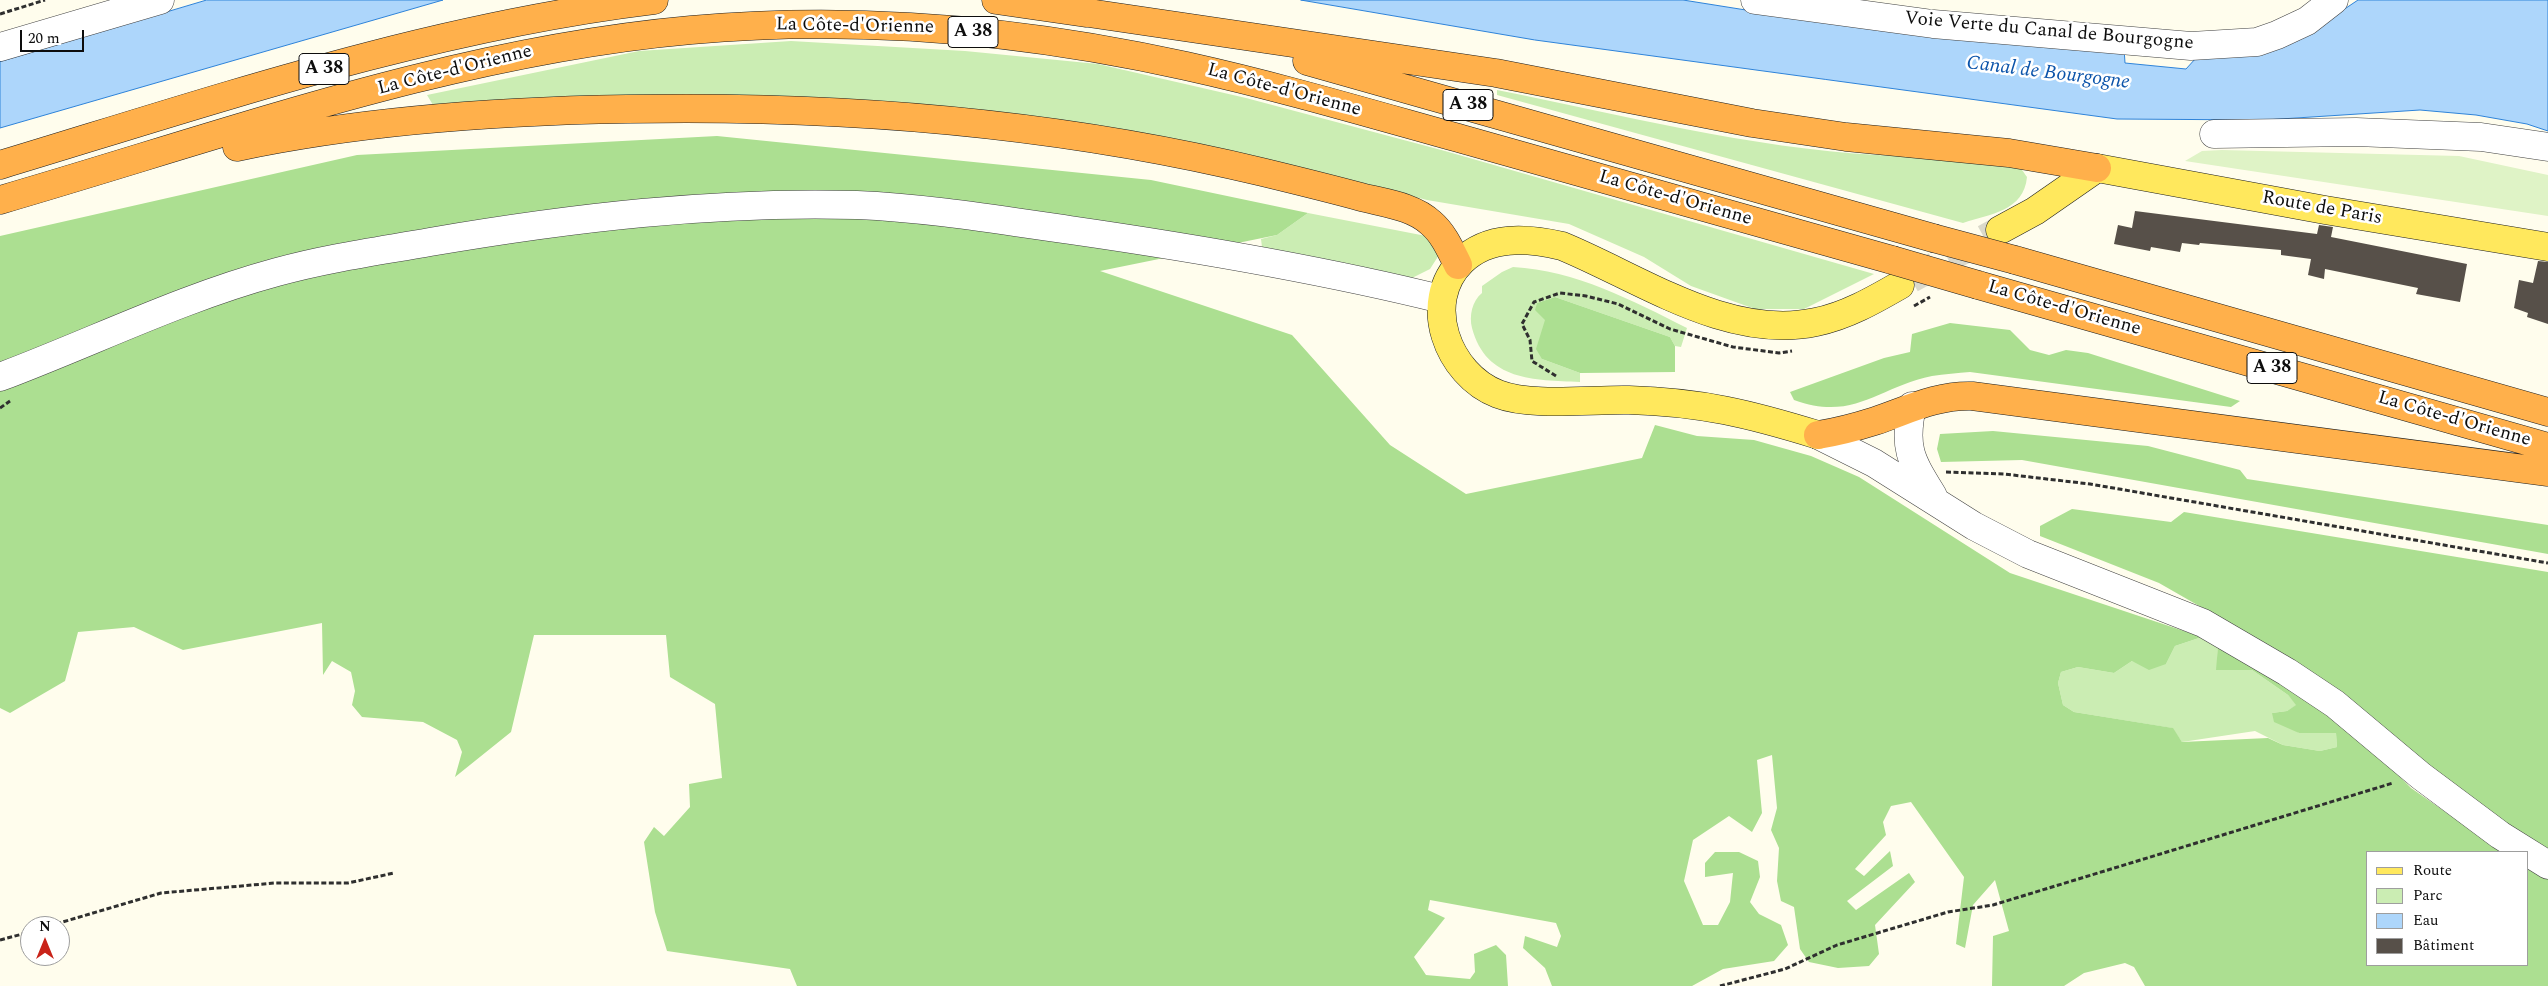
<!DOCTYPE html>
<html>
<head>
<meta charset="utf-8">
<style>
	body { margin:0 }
	#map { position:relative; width:2548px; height:986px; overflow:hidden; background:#fffded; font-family:Spectral,serif }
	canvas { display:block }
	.legend { position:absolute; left:2366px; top:851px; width:162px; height:115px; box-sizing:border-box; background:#fff; border:1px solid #9e9e9e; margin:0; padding:6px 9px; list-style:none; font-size:15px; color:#0d0d0d }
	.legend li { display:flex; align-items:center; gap:10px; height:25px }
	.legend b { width:25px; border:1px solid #9e9e9e }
	.north { position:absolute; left:20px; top:916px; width:50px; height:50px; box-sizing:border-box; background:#fff; border:1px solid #9e9e9e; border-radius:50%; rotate:0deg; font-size:14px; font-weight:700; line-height:20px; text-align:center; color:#0d0d0d }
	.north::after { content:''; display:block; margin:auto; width:18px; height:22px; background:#c92319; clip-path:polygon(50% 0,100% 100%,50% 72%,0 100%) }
	.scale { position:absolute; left:20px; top:30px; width:64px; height:22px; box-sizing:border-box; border:2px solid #0d0d0d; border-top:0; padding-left:6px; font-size:15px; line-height:18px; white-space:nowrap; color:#0d0d0d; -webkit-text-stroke:4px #fff; paint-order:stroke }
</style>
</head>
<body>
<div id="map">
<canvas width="2548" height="986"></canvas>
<ul class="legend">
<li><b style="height:6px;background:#ffe85d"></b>Route</li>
<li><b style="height:14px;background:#cbedb3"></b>Parc</li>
<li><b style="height:14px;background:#add6fb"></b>Eau</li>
<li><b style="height:14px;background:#575049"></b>Bâtiment</li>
</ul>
<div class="north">N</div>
<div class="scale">20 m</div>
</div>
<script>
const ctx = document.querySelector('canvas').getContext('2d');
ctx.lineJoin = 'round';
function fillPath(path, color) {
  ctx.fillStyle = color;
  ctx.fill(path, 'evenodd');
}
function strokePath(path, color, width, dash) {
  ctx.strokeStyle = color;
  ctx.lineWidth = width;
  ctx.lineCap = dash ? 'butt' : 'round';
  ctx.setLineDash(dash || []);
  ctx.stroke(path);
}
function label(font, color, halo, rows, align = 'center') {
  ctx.font = font + ' Spectral,serif';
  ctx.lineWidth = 5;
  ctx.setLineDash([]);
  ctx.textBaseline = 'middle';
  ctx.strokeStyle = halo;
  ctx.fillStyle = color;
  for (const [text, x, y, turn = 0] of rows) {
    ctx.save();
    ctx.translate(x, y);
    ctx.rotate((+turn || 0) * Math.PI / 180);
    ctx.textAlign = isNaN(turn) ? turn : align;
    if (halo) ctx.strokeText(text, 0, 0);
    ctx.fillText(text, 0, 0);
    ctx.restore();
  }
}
fillPath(new Path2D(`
	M791 41 965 51 1098 64 1246 98 1445 151 1874 274 1804 309H1755L1691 286 1644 257 1569 224 1427 200 1339 177 1145 137 433 105 427 95 639 51Z
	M1497 90C1623 115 1749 148 1878 155 1905 157 2002 155 2020 168 2023 170 2025 175 2027 177 2024 211 1990 214 1963 223L1497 95Z
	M1308 213 1426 236 1436 244 1439 255 1430 269 1412 278 1262 247 1261 239 1277 235Z
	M1513 267C1575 270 1633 301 1687 328L1681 347 1675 346 1670 337 1555 297 1537 303 1536 310 1546 320 1542 359 1580 373V382C1534 380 1486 381 1472 328 1469 316 1472 301 1482 293V286L1502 272Z
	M2202 637 2218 646 2217 670H2252L2288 695 2297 705 2287 711 2272 713 2299 733H2336L2337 747 2320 751 2283 745 2255 731 2182 742 2172 728 2074 712 2063 705 2058 683 2061 672 2078 667 2114 673 2132 661 2166 664 2175 646Z`), '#cbedb3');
fillPath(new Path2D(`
	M717 136 1151 180 1308 213 1277 235 1100 271 1292 335 1390 445 1466 494 1642 458 1655 425 1697 436 1754 440 1811 456 1859 477 2010 573 2202 637 2175 646 2166 664 2149 670 2132 661 2114 673 2078 667 2061 672 2058 683 2063 705 2074 712 2173 728 2182 742 2268 738 2283 745 2320 751 2337 747 2336 733H2299L2274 722 2272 713 2287 711 2296 705 2288 695 2252 670H2216L2218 646 2293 688 2356 732 2411 788 2503 852H2367V965H2527V867L2548 879V986H2145L2134 967 2125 963 2084 973 2064 986H1992L1993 936 2009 931 1995 880 1973 905 1965 948 1956 944 1964 877 1911 802 1891 806 1883 822 1886 835 1855 869 1864 876 1890 851 1893 866 1847 901 1856 910 1909 873 1915 882 1875 925 1879 954 1869 966 1838 968 1809 962 1800 949 1794 907 1781 901 1777 881 1779 848 1771 830 1777 808 1772 755 1757 760 1762 813 1752 832 1729 816 1693 840 1684 881 1703 925H1718L1730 902 1733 873 1705 877V863L1715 852H1739L1758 861 1760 877 1750 902 1759 914 1781 925 1788 945 1774 961 1723 969 1692 986H1552L1545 968 1523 948 1525 936 1557 947 1561 936 1556 923 1430 900 1428 910 1445 918 1414 957 1426 975 1470 979 1475 972 1474 954 1496 945 1506 955 1508 986H797L790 969 667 951 655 912 644 842 654 827 664 836 690 807 689 784 722 778 715 704 670 677 666 635H534L511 732 455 777 462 752 457 740 423 722 362 717 352 705 355 691 351 672 332 661 323 675 322 623 183 650 134 627 78 632 65 681 10 713 0 708V236L357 155Z
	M1555 297 1670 337 1675 346V372L1580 373 1542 359 1536 349 1545 320 1535 310 1537 303Z
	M1950 323 2010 330 2030 350 2049 355 2066 350 2088 353 2240 401 2231 407 1970 372C1958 373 1944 374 1932 376 1878 387 1854 422 1794 400L1790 392 1884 358 1910 352 1912 334Z
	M1993 431 2148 446 2240 470 2247 479 2548 525V554L2022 460 1941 462 1937 449 1940 434Z
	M2072 509 2171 522 2184 512 2548 572V849L2461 794 2276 650 2159 583 2040 536V526Z`), '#acdf91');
fillPath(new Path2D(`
	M2222 150 2459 156 2548 175V216L2185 161 2202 151Z`), '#dff3c6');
const water = new Path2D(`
	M207 0H443L0 128V62Z
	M1301 0H1683L1771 14 2124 48 2125 63 2186 69 2196 58 2300 39 2358 0H2548V131L2527 124 2476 115 2420 110 2265 120 2117 119 1535 40Z`);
fillPath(water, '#add6fb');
strokePath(water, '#2e83d9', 1);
fillPath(new Path2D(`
	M2135 211 2317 234 2319 225 2333 227 2331 237 2467 264 2460 302 2416 294 2418 288 2325 269 2324 279 2308 275 2311 259 2281 255V250L2200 243 2199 245 2182 243 2180 252 2151 247 2150 251 2114 244 2118 225 2132 228Z
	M2538 261 2548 262V324L2527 317 2528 313 2514 308 2519 280 2533 283Z`), '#575049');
strokePath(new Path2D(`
	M1911 279 2000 230`), '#dbd9cb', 28, [28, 14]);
const minor = new Path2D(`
	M1755 0 1933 24 2191 46 2257 42 2277 35 2307 21 2334 0
	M0 47 160 0
	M2214 134 2356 132 2481 137 2548 147
	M0 377C93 342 181 298 277 272 327 258 379 251 430 242 570 218 714 201 857 205 928 208 999 220 1070 230 1195 248 1319 269 1441 299
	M1912 406C1903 449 1911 460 1933 496
	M1818 435 1874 463 1974 526 2028 554 2203 623 2287 672 2335 704 2421 776 2500 835 2548 865`);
const major = new Path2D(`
	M2000 230 2035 211 2097 168 2325 210 2548 247
	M1818 435C1750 414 1701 402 1629 400 1592 399 1531 407 1498 394 1448 375 1420 302 1462 261 1489 235 1527 238 1562 246 1640 278 1728 341 1816 322 1846 316 1874 300 1900 285`);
const highway = new Path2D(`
	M996 0 1086 13
	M1068 10 1496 73 1752 123 1846 137 2009 153 2097 168
	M1307 61 1933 238
	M237 147C364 120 497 111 627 109 840 105 1055 122 1262 172 1295 180 1328 188 1361 197 1384 203 1413 206 1431 223 1444 234 1451 251 1458 265
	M0 165C215 100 430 27 654 0
	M0 200C227 134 454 51 691 30 856 15 1024 30 1186 66 1281 87 1375 115 1469 141 1610 180 1751 220 1892 260
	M2015 260 2548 412
	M1978 285 2548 447
	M1818 435C1837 432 1856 427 1875 421 1908 410 1936 395 1972 396L2548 472`);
strokePath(minor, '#404040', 29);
strokePath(major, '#1e1e1e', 29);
strokePath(highway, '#1e1e1e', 29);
strokePath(new Path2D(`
	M0 14 45 0
	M1914 306 1930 297
	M1556 376 1532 361 1530 340 1522 324 1534 302 1560 293 1586 296 1618 304 1670 329 1733 347 1779 353 1792 351
	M0 408 10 401
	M1946 472 2004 474 2090 484 2548 563
	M49 926 161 893 275 883H348L394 873
	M0 940 30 932
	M1720 986 1785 969 1837 945 1948 912 1993 905 2393 783`), '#2f2f2f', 3, [5, 2.5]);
strokePath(minor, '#fff', 28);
strokePath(major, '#ffe85d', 28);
strokePath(highway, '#ffb04b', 28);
const highwayBridge = new Path2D(`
	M1933 238 2015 260
	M1892 260 1978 285`);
strokePath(highwayBridge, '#1e1e1e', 29, []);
strokePath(highwayBridge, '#ffb04b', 28);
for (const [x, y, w] of [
	[973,32,50],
	[324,69,50],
	[1468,105,50],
	[2272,368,50]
]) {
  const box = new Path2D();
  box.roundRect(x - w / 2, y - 15.5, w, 31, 4);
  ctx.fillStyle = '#fff';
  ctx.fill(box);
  strokePath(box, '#0d0d0d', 1);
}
label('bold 18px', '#0d0d0d', null, [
	["A 38",973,32],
	["A 38",324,69],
	["A 38",1468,105],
	["A 38",2272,368]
]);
label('19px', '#0d0d0d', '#fff', [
	["La Côte-d'Orienne",855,27,1],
	["Voie Verte du Canal de Bourgogne",2049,32,5],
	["La Côte-d'Orienne",455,71,-14],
	["La Côte-d'Orienne",1284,91,15],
	["La Côte-d'Orienne",1675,199,16],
	["Route de Paris",2322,209,10],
	["La Côte-d'Orienne",2064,309,16],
	["La Côte-d'Orienne",2454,420,16]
]);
label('italic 20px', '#0c54aa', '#fff', [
	["Canal de Bourgogne",2048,74,7]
]);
</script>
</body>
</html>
